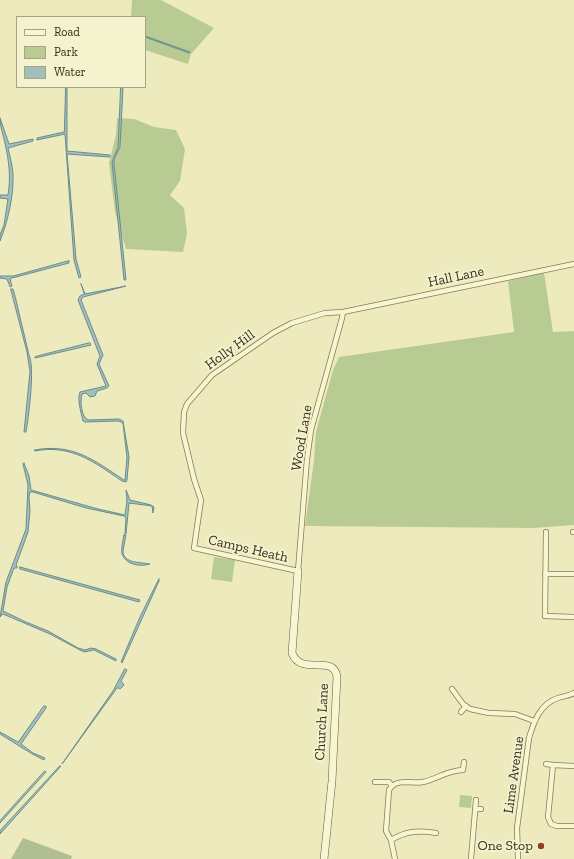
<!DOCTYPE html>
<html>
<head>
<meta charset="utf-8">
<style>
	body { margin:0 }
	#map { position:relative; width:574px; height:859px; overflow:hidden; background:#edeabe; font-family:"Zilla Slab",serif }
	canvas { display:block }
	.legend { position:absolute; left:16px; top:16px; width:130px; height:72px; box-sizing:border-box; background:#f5f2ce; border:1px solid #a8a387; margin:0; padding:5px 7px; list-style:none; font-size:12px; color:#352d1c }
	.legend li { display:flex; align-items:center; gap:8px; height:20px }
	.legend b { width:20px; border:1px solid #a8a387 }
</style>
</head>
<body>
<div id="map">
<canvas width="574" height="859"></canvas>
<ul class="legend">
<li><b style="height:5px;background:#f8f5d1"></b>Road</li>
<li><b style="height:11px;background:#b8cb93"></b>Park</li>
<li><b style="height:11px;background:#a2bfbd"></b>Water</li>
</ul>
</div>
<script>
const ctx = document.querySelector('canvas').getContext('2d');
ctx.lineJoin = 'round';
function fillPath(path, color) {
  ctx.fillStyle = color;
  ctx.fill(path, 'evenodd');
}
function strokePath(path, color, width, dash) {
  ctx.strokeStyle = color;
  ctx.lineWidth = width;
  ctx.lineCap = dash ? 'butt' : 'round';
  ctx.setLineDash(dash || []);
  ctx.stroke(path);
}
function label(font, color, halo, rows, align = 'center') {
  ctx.font = font + ' "Zilla Slab",serif';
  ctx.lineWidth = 3.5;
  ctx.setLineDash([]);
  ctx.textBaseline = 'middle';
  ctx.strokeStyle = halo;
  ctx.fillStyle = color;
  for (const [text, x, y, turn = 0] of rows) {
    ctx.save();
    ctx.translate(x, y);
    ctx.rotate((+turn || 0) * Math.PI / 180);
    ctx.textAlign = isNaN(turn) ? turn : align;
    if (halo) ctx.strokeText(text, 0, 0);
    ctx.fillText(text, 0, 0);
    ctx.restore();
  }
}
fillPath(new Path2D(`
	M132 0H161L214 28 191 54 188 64 145 50V17H131Z
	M117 118 134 119 154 127 176 130 185 149 180 181 170 195 184 208 187 234 183 252 126 249 115 212 109 163 116 135Z
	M544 273 553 332 574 331V525L533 528 305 526 314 460 316 432 333 370 339 357 514 332 508 281Z
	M214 557 235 560 232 582 211 579Z
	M460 795 472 796 471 808 459 807Z`), '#b8cb93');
fillPath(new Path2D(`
	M23 838 72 856 71 859H11Z`), '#b0bf92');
const water = new Path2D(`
	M145 36 190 52 189 53 145 37Z
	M66 87H67V151L110 155V157L67 154 76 259 81 277 79 278 74 260 65 134 37 140V138L64 132Z
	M121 87H123L120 147 114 159V164L126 280H124L112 162 118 147Z
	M0 118 9 144 33 139V141L8 148C10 156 12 164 13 173 14 195 8 221 0 241V235L4 225 8 199 0 198V195H8C11 176 9 162 5 143 3 134 0 127 0 118Z
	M69 261V263L12 278 10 279 12 286 10 287 7 279 0 278V276H13Z
	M81 284 85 294 126 286 83 297 81 300 103 355 99 364 109 386 107 388 97 391 95 396 90 397 86 393 82 394C80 402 81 416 88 420L119 419 123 421 129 457 127 480 126 482 122 481C94 462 71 444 35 451L34 450C73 443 94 460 124 480H125L127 458 123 423 118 421 85 422 83 421C81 412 77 400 80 392L106 386 97 364 100 356 78 300 80 296 84 294Z
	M11 289H13L15 296 29 355C35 367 29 414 26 432H24L30 372 27 352Z
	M90 343 91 345 35 358V357Z
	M24 463 29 476 31 490 98 509 125 515 127 501 126 490 130 500 151 505 154 507 153 513 152 506 129 503 126 534H125L126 518 124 516 86 508 33 492H30L29 497 30 511 28 532 16 565 17 566V568H14L7 587 3 611 26 622 48 631 78 648 85 650 91 648 96 649 116 659V661L94 650 84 652 80 650 50 634 3 614 0 617 6 582 26 529 28 485 23 464Z
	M124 535H126C125 540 124 546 123 551 123 564 142 562 150 564 140 567 126 565 122 554 121 548 123 540 124 535Z
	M20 567 140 600 139 602 20 569Z
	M159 579V581L122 663 121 662 140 617Z
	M125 669 127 670 121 681 124 685 120 689 119 688H117L62 764 113 691Z
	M44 706H46V708L21 744 33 753 45 758 44 760C29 753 15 743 0 734V732L18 742Z
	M60 766H61L0 834V831Z
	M45 771 46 772 0 823V821Z`);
fillPath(water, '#a2bfbd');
strokePath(water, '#698c8b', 1);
const street = new Path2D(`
	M343 312 342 318 311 430 307 459 298 571 194 548 201 500 194 479 183 433 184 412 187 404 212 375 273 333 292 323 325 313 343 312 574 264
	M546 532 545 616 574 617
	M573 532H574
	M545 574H574
	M452 689 463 704 470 709 489 713 515 714 534 721
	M461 712 466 706
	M546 764 553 765
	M574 766 553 765 548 817 551 824 557 826H574
	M375 782H389L392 786C400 779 413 784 423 782 437 779 448 770 463 770L464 762
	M392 786 389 790 386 831 391 840 395 859
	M475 809H481
	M391 840C406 831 419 830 436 833
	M471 859 476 800
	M518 859 517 828 529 738C534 721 540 704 558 698 564 696 569 696 574 693`);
const secondary = new Path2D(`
	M298 571 292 653C301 677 334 653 337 677L332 781 324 859`);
strokePath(street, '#857a57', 6);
strokePath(secondary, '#675b3b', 8);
strokePath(street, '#f8f5d1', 4.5);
strokePath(secondary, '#f8f5d1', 7);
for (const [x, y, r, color] of [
	[541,846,4,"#933f28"]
]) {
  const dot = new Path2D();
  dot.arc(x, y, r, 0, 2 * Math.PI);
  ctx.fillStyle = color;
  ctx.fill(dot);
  strokePath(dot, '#f5f2ce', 1.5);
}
label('14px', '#352d1c', '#f5f2ce', [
	["Hall Lane",456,277,-12],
	["Holly Hill",230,350,-36],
	["Wood Lane",302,438,-80],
	["Camps Heath",248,549,13],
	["Church Lane",322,722,-87],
	["Lime Avenue",514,775,-82]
]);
label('14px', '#352d1c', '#f5f2ce', [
	["One Stop",533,846]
], 'right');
</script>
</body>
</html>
